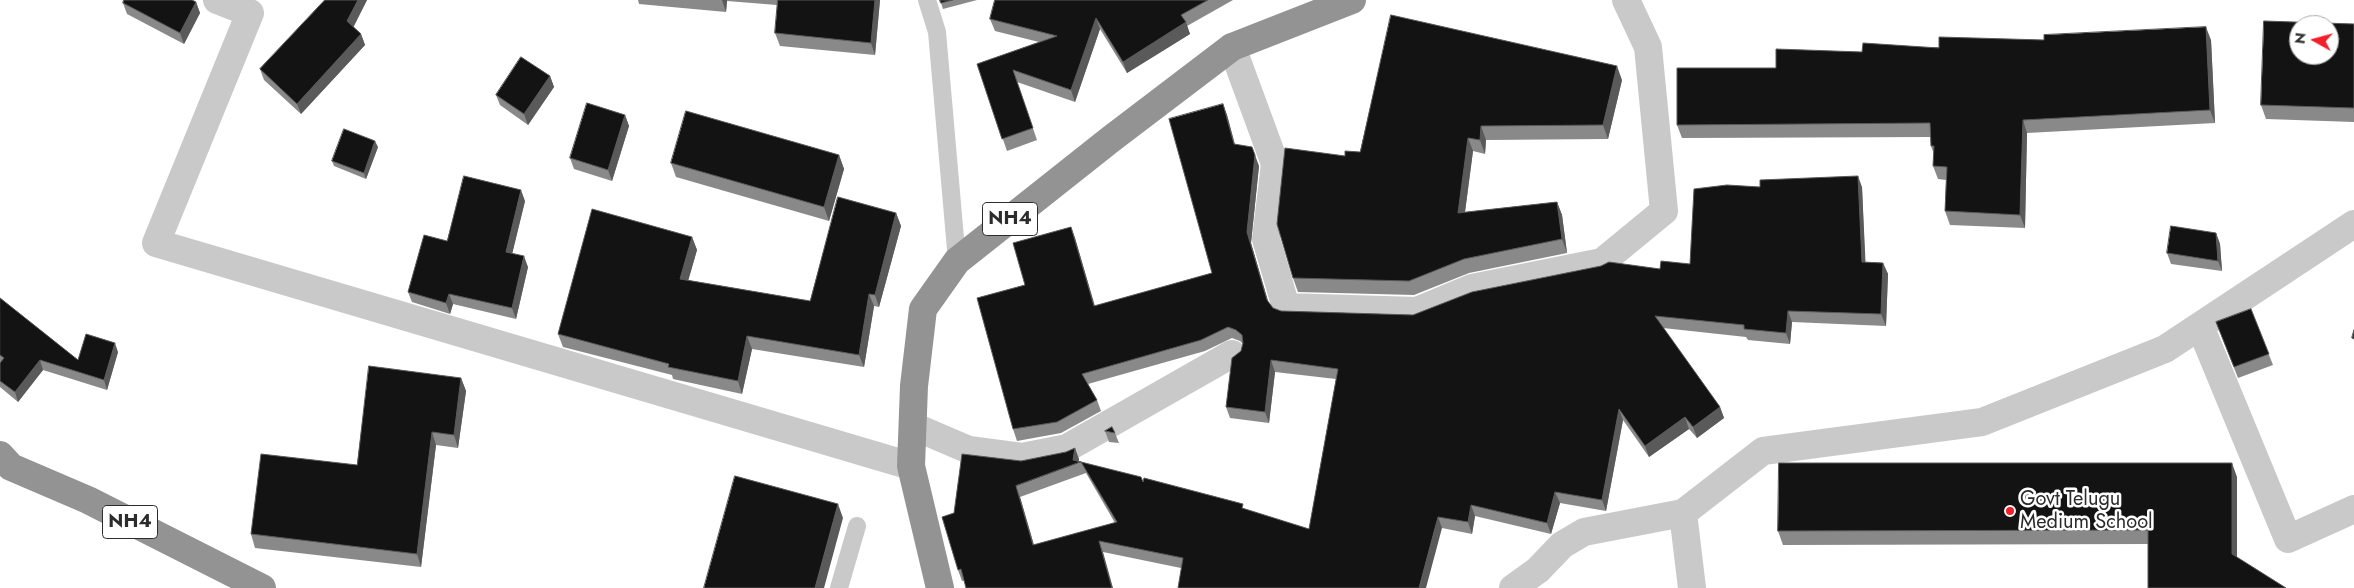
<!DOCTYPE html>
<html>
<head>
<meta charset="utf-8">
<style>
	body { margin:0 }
	#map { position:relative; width:2354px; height:588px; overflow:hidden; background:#fff; font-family:Jost,sans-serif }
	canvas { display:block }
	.north { position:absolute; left:2289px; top:15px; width:50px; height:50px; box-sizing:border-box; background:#fff; border:1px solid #ababab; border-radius:50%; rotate:277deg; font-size:14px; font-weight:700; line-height:20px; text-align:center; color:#2c2c2c }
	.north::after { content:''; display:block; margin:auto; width:18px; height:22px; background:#f31f2b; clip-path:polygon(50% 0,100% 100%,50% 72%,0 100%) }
</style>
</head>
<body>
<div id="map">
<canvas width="2354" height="588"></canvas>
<div class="north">N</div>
</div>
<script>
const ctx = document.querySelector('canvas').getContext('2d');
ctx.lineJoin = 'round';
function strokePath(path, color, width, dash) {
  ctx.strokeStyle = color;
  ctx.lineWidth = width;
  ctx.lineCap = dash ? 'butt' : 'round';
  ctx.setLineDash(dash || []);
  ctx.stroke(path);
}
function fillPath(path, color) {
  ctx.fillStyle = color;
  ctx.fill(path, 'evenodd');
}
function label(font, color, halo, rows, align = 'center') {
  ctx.font = font + ' Jost,sans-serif';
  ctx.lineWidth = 5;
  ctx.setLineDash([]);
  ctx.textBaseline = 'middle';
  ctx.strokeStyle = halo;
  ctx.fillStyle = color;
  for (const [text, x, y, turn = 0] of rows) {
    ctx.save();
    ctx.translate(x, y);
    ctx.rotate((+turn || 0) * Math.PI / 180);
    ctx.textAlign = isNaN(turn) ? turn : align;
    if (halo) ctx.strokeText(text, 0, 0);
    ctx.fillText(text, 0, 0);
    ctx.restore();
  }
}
strokePath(new Path2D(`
	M927 0 937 32 957 261
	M839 588 857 526`), '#c9c9c9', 18);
strokePath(new Path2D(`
	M217 0 250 13 156 243 911 466
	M1232 47 1275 164 1266 239 1286 307 1417 311 1472 288 1602 262 1664 211 1648 47 1626 0
	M2200 326 2288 539 2354 509
	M913 426 969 450 1022 457 1067 448 1232 354
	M1513 588 1538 570 1562 545 1584 532 1683 513
	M1692 588 1683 513 1763 451 1982 422 2165 349 2354 224`), '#c9c9c9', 28);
strokePath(new Path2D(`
	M0 455 11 467 88 500 262 588
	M940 588 911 466 914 386 923 309 957 261 1111 139 1232 47 1352 0`), '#939393', 28);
fillPath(new Path2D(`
	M325 0H367L353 27 361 34 365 45 301 114 264 80 260 69Z
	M638 0H880L875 55 780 46 775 33 777 5 727 1 726 12 639 4Z
	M940 0H977L943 9Z
	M995 0H1233L1187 26 1190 34 1127 73 1100 29 1075 102 1017 82 1037 140 1007 151 977 64 1039 42 995 31 990 19Z
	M196 2 200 13 184 44 127 14 123 3Z
	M2354 24V122L2266 119 2261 105Z
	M2044 40H2211L2215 123 2027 133 2025 228 1950 225 1945 211 1946 180 1938 179 1933 166 1934 154 1931 146V137L1682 138 1677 125 1776 68 1862 52Z
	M550 76 554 87 528 125 500 105 496 95Z
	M1622 80 1608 139 1486 140 1485 154 1473 151 1465 212 1557 202 1562 215 1567 253 1469 273 1414 295 1298 292 1293 278 1345 156 1360 152Z
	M1223 104 1227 115 1235 145 1259 166 1251 243 1268 302 1273 308 1281 311 1413 315 1660 269 1690 264 1760 187H1862L1865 262 1883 263 1888 274 1886 326 1792 322 1790 344 1748 340 1746 337 1663 328 1720 407 1724 418 1697 438 1689 429 1649 457 1623 420 1606 511 1560 503 1551 534 1475 516 1472 534 1442 528 1181 568 1103 552 962 581 958 570 954 513 1021 461 1079 459V461L1143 482 1244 509 1309 529 1336 379 1275 372 1269 423 1230 418 1226 407 1243 344 1240 341 1232 338 1205 351 1088 384 1097 400 1101 411 1061 433 1017 441 1013 429 1025 285 1071 227 1075 238 1095 306 1212 273ZM1086 473 1115 523 1034 545 1020 497Z
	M625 115 629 126 612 181 574 169 570 158Z
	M378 147 366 179 334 166 332 161Z
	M839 155 844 169 829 221 676 177 671 163Z
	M525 201 512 253 528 267 516 319 453 304 450 314 412 302 408 292 447 241Z
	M896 213 901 226 879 307 874 306 864 367 752 349 742 394 673 379 672 375 563 347 558 334 692 237 697 250 688 280 810 301Z
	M2216 233 2220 244 2222 271 2171 264 2167 253Z
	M0 298 78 360 118 352 107 390 43 370 18 402 0 387Z
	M2251 309 2273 365 2238 378 2216 322Z
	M461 378 466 391 458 448 436 445 421 567 255 548 251 534 357 465Z
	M1105 431 1115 433 1119 443 1109 442Z
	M2237 477V557L2148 544 1783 545 1778 531Z`), '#898989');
fillPath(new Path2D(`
	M358 0H367L351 32 347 21Z
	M722 0H727V1L726 12Z
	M875 0H880L875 55 871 43Z
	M196 2 200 13 184 44 180 33Z
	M1096 18 1100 29 1075 102 1071 90Z
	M1186 22 1190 34 1127 73 1123 62Z
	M2206 27 2211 40 2215 123 2210 110Z
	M361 34 365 45 301 114 297 104Z
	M1617 66 1622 80 1608 139 1603 125Z
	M550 76 554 87 528 125 524 114Z
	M1223 104 1227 115 1238 156 1234 144Z
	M625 115 629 126 612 181 608 170Z
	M2023 120 2027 133 2025 228 2020 215Z
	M1481 126 1486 140 1485 154 1480 140Z
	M1468 138 1473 151 1463 227 1458 213Z
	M375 141 378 147 366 179 364 173Z
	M839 155 844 169 829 221 824 207Z
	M1255 155 1259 166 1251 243 1271 311 1267 300 1247 232Z
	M1858 176 1862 187 1866 273 1862 262Z
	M521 190 525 201 510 263 506 252Z
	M1557 202 1562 215 1567 253 1562 239Z
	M896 213 901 226 879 307 875 295Z
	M1071 227 1075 238 1098 318 1094 306Z
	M2216 233 2220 244 2222 271 2218 261Z
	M692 237 697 250 685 292 680 279Z
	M524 256 528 267 516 319 512 308Z
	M1883 263 1888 274 1886 326 1881 314Z
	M449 294 453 304 450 314 446 303Z
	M869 294 874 306 864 367 859 355Z
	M1788 311 1792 322 1790 344 1786 333Z
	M747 336 752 349 742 394 738 381Z
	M115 343 118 352 107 390 104 380Z
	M40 360 43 370 18 402 15 392Z
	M1271 360 1275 372 1269 423 1265 412Z
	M461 378 466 391 458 448 454 435Z
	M1720 407 1724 418 1697 438 1693 427Z
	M1619 409 1623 420 1606 511 1602 500Z
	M1685 417 1689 429 1649 457 1645 446Z
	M432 432 436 445 421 567 417 554Z
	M1075 448 1079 459 1078 463 1073 460Z
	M2232 463 2237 477V567L2232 554Z
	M1016 486 1020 497 1037 556 1033 545Z
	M1555 492 1560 503 1551 534 1547 523Z
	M838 504 843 518 824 588H815Z
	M1471 505 1475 516 1472 534 1468 522Z
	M1438 517 1442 528 1426 588H1419Z
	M1099 541 1103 552 1113 588H1112Z`), '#5a5a5a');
const building = new Path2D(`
	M124 0H192L196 2 180 33 123 3Z
	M325 0H358L347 21 361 34 297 104 260 69Z
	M778 0H875L871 43 775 33Z
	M940 0H953L941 3Z
	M995 0H1208L1181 15 1186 22 1123 62 1096 18 1071 90 1013 70 1033 128 1002 139 977 64 1057 36 990 19Z
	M1391 15 1617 66 1603 125 1481 126 1480 140 1468 138 1458 213 1557 202 1562 239 1464 259 1409 281 1293 278 1277 224 1285 148 1345 156V151L1360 152Z
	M2264 21 2354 24V108L2261 105ZM2299 25H2329V55H2299Z
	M2206 27 2210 110 2023 120 2020 215 1945 211 1947 167 1933 166 1934 146H1931L1930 123 1677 125V68H1776V49L1862 52 1863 43 1939 48V37L2044 40V35Z
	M521 57 550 76 524 114 496 95Z
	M587 103 625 115 608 170 570 158Z
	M1223 104 1234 144 1252 147 1255 155 1247 232 1267 300 1273 308 1281 311 1413 315 1472 292 1601 266 1609 262 1660 269 1661 261 1690 264 1694 189 1727 185 1760 187V180L1858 176 1862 262 1883 263 1881 314 1788 311 1786 333 1744 329V325L1655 316 1720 407 1693 427 1685 417 1645 446 1619 409 1602 500 1555 492 1547 523 1471 505 1468 522 1438 517 1419 588H1178L1183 558 1099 541 1112 588H966L961 569 958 570 942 517 954 513 962 454 1021 461 1066 452 1075 448 1073 460 1141 477 1143 482 1144 478 1243 504 1242 508 1309 529 1338 369 1271 360 1265 412 1226 407 1232 358 1241 351 1243 343 1242 335 1236 330 1228 327 1201 340 1082 374 1097 400 1057 422 1013 429 977 298 1025 285 1013 243 1071 227 1094 306 1212 273 1169 119ZM1081 462 1117 522 1033 545 1016 486Z
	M686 111 839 155 824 207 671 163Z
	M344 129 375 141 364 173 332 161Z
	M464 176 521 190 506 252 524 256 512 308 449 294 446 303 408 292 424 235 447 241Z
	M838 197 896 213 875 295 869 294 859 355 747 336 738 381 668 367 669 364 558 334 592 209 692 237 680 279 810 301Z
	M2171 226 2216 233 2218 261 2167 253Z
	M0 298 78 360 86 334 115 343 104 380 40 360 15 392 0 381V363L4 358 0 355Z
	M2251 309 2269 354 2234 367 2216 322Z
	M2354 330V339L2352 338Z
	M369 366 461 378 454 435 432 432 417 554 251 534 261 454 357 465Z
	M1112 427 1115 433 1105 431Z
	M1779 463H2232V554L2286 588H2148V530L1778 531Z
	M735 476 838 504 815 588H704Z`);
fillPath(building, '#131313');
strokePath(building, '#5a5a5a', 1);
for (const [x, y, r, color] of [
	[2010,511,5,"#f31f2b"]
]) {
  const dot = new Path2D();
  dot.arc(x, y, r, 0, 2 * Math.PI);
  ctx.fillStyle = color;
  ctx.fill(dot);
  strokePath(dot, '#fff', 2);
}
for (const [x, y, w] of [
	[1010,219,55],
	[130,522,55]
]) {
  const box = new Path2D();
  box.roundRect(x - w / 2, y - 16.5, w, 33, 4);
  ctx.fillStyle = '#fff';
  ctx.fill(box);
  strokePath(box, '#2c2c2c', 1);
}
label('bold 19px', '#2c2c2c', null, [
	["NH4",1010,219],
	["NH4",130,522]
]);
label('20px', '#2c2c2c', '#fff', [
	["Govt Telugu",2020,500],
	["Medium School",2020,523]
], 'left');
</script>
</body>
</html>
